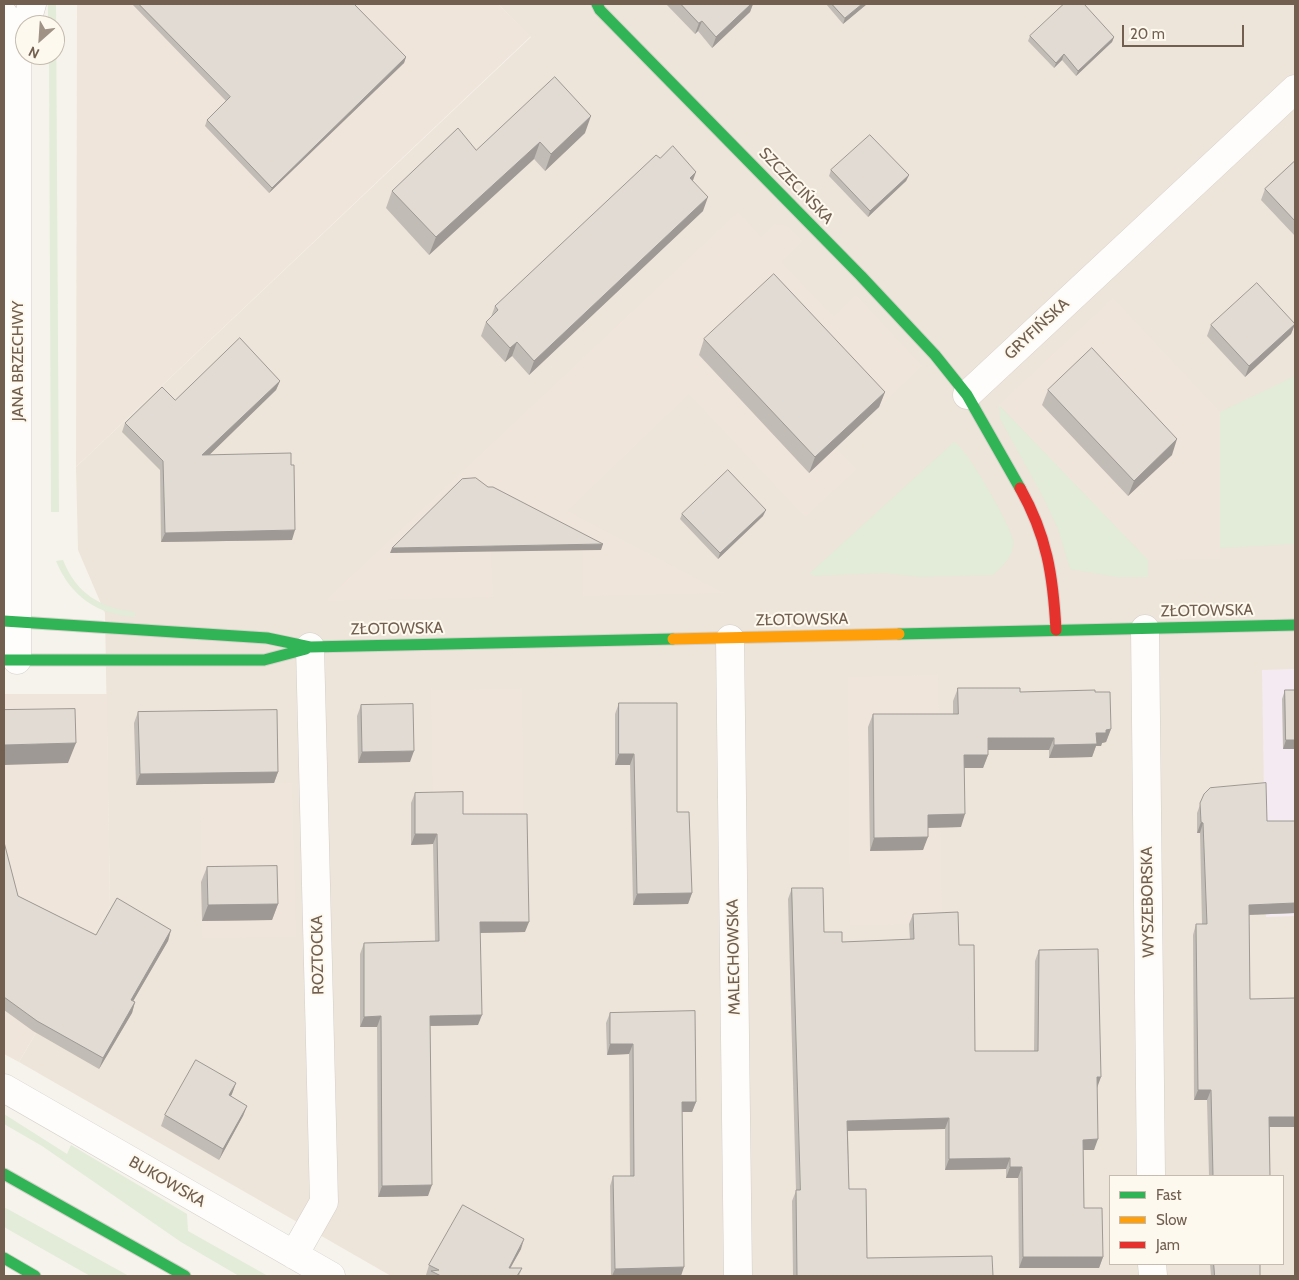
<!DOCTYPE html>
<html>
<head>
<meta charset="utf-8">
<style>
	body { margin:0 }
	#map { position:relative; width:1299px; height:1280px; overflow:hidden; background:#f6f3ec; font-family:Cabin,sans-serif }
	canvas { display:block }
	.frame { position:absolute; inset:0; border:5px solid #725f4f; pointer-events:none }
	.legend { position:absolute; left:1109px; top:1175px; width:175px; height:90px; box-sizing:border-box; background:#fdf9ee; border:1px solid #c5bbae; margin:0; padding:6px 9px; list-style:none; font-size:15px; color:#725f4f }
	.legend li { display:flex; align-items:center; gap:10px; height:25px }
	.legend b { width:25px; border:1px solid #c5bbae }
	.north { position:absolute; left:15px; top:15px; width:50px; height:50px; box-sizing:border-box; background:#fdf9ee; border:1px solid #c5bbae; border-radius:50%; rotate:206deg; font-size:14px; font-weight:700; line-height:20px; text-align:center; color:#725f4f }
	.north::after { content:''; display:block; margin:auto; width:18px; height:22px; background:#a09386; clip-path:polygon(50% 0,100% 100%,50% 72%,0 100%) }
	.scale { position:absolute; left:1122px; top:25px; width:122px; height:22px; box-sizing:border-box; border:2px solid #725f4f; border-top:0; padding-left:6px; font-size:15px; line-height:18px; white-space:nowrap; color:#725f4f; -webkit-text-stroke:4px #fdf9ee; paint-order:stroke }
</style>
</head>
<body>
<div id="map">
<canvas width="1299" height="1280"></canvas>
<div class="frame"></div>
<ul class="legend">
<li><b style="height:6px;background:#30b455"></b>Fast</li>
<li><b style="height:6px;background:#ff9f0a"></b>Slow</li>
<li><b style="height:6px;background:#e5322d"></b>Jam</li>
</ul>
<div class="north">N</div>
<div class="scale">20 m</div>
</div>
<script>
const ctx = document.querySelector('canvas').getContext('2d');
ctx.lineJoin = 'round';
function fillPath(path, color) {
  ctx.fillStyle = color;
  ctx.fill(path, 'evenodd');
}
function strokePath(path, color, width, dash) {
  ctx.strokeStyle = color;
  ctx.lineWidth = width;
  ctx.lineCap = dash ? 'butt' : 'round';
  ctx.setLineDash(dash || []);
  ctx.stroke(path);
}
function label(font, color, halo, rows, align = 'center') {
  ctx.font = font + ' Cabin,sans-serif';
  ctx.lineWidth = 4;
  ctx.setLineDash([]);
  ctx.textBaseline = 'middle';
  ctx.strokeStyle = halo;
  ctx.fillStyle = color;
  for (const [text, x, y, turn = 0] of rows) {
    ctx.save();
    ctx.translate(x, y);
    ctx.rotate((+turn || 0) * Math.PI / 180);
    ctx.textAlign = isNaN(turn) ? turn : align;
    if (halo) ctx.strokeText(text, 0, 0);
    ctx.fillText(text, 0, 0);
    ctx.restore();
  }
}
fillPath(new Path2D(`
	M498 4H1295V1276H391L19 1062 110 906 105 613 78 550 76 467 531 37ZM1110 1176H1283V1264H1110Z`), '#ede5d9');
fillPath(new Path2D(`
	M77 4H498L531 36 76 467Z
	M738 212 761 237 775 224 787 226 792 230 803 241 781 262 826 309 834 316 856 295 922 366 836 448 857 469 805 517 689 394 567 511 724 593 583 596V550L491 552 493 597 325 601Z
	M1113 298 1220 412V559L1145 560 999 405Z
	M938 675 942 924 850 925 848 677Z
	M522 689 525 932 435 934 431 690Z
	M4 694H107L110 906 19 1062 4 1054Z
	M292 783 296 937 202 938 200 784Z`), '#f0e5db');
fillPath(new Path2D(`
	M1295 669V916L1266 917 1262 670Z`), '#f4ebf2');
fillPath(new Path2D(`
	M48 4H56L59 512H51L49 55H55V25H48Z
	M1295 376V544L1220 548V412Z
	M999 405 1148 560V577H1117L1070 569 1058 529 1043 497 1000 419Z
	M954 442C965 445 1011 526 1013 540 1015 555 1003 566 993 575L921 577 884 573 813 576 810 573Z
	M63 560C76 593 100 608 135 612V617C98 615 70 596 56 561Z
	M4 1114 67 1154 71 1145 187 1214 188 1231 268 1276H239L181 1242 42 1146 4 1124Z
	M4 1207 129 1276H90L4 1227Z`), '#e2ecd8');
const street = new Path2D(`
	M4 15 17 60
	M26 25 32 4
	M967 395 1295 89
	M1145 629 1151 1176
	M730 639 738 1276
	M17 660V61L25 30
	M4 1088 331 1276
	M294 1255 324 1202 310 647
	M1152 1264 1153 1276`);
const fast = new Path2D(`
	M597 4 600 10 861 276 935 355 967 395 1020 488
	M4 621 267 638 310 647 673 639
	M899 634 1295 625
	M4 660H264L306 649
	M4 1174 185 1276
	M4 1258 35 1276`);
const slow = new Path2D(`
	M673 639 899 634`);
const jam = new Path2D(`
	M1020 488C1047 536 1053 575 1056 630`);
strokePath(street, '#d4cfc9', 29);
strokePath(fast, '#d5d0c9', 13);
strokePath(slow, '#d5d0c9', 13);
strokePath(jam, '#d5d0c9', 13);
strokePath(street, '#fefdfc', 28);
strokePath(fast, '#30b455', 11);
strokePath(slow, '#ff9f0a', 11);
strokePath(jam, '#e5322d', 11);
fillPath(new Path2D(`
	M132 4H354L406 57 404 63 269 193 205 126 207 120 226 101Z
	M666 4H753L750 12 712 48 698 31 695 34Z
	M826 4H867L843 24Z
	M1030 36 1114 37 1112 42 1076 76 1062 60 1054 68 1028 41Z
	M585 133 545 171 534 159 429 255 386 208 392 191 476 150Z
	M660 158 693 181 703 211 529 375 512 356 505 362 481 336 486 322 491 317 495 306Z
	M1295 161V236L1261 200 1265 189Z
	M831 170 909 175 906 181 868 217 829 176Z
	M1295 324 1291 334 1245 377 1207 336 1211 325Z
	M704 339 885 392 879 407 809 473 699 355Z
	M280 381 276 390 209 455 292 540 161 542 160 470 122 432 125 423 175 400Z
	M1048 390 1172 455 1128 496 1042 405Z
	M682 514 763 516 718 559 680 519Z
	M958 688 1020 692H1095L1111 729 1106 742 1102 743 1101 746H1096L1092 757 1049 758V750H988V755L983 768H964L961 827 928 828 923 850 870 851 868 727 873 714H953V701Z
	M1285 690 1295 749H1283L1282 699Z
	M619 703 677 812 692 893 688 904 633 905 630 765H615V714Z
	M361 705 410 762 358 763 357 716Z
	M138 712 278 772 274 783 136 785 134 723Z
	M415 793 463 814 525 932 480 933 478 1025 430 1026 428 1196 378 1197 377 1027H360V954L364 943 435 941 433 844 411 845V803Z
	M1204 794 1267 821H1295V913L1249 915 1250 999 1270 1127V1176H1209L1207 1100H1194L1193 935 1196 924H1202L1200 833H1197V813Z
	M4 844 18 896 96 935 171 930 168 941 133 1001 135 1002 132 1013 99 1069 33 1031 4 1010Z
	M207 867 278 904 272 920 202 921 201 882Z
	M792 888 824 932 842 942 910 940 909 924 913 914 959 945 975 1051H1034L1035 961 1039 950 1097 1088 1094 1150H1083L1084 1208 1103 1257 1099 1268H1019L1018 1178H1006V1169L945 1170V1129L848 1131 849 1189 867 1258 993 1276H793L792 1201 796 1191 788 899Z
	M610 1013 696 1102 692 1112H682L681 1276H611L610 1186 613 1176H630L629 1054 607 1055 606 1023Z
	M236 1083 231 1096 247 1106 243 1116 219 1160 161 1126 165 1115Z
	M521 1249 510 1268H522L519 1276H428L426 1275 429 1265Z
	M1210 1264H1275L1274 1265H1260V1276H1211Z`), '#c2bcb6');
fillPath(new Path2D(`
	M751 4H753L750 12 712 48 716 37Z
	M862 4H867L843 24 845 18Z
	M702 21 698 31 695 34 699 23Z
	M1114 37 1112 42 1076 76 1078 71Z
	M1064 54 1062 60 1054 68 1056 63Z
	M406 57 404 63 269 193 272 188Z
	M591 116 585 133 545 171 551 154Z
	M540 142 534 159 429 255 436 237Z
	M696 172 691 186 690 178Z
	M909 175 906 181 868 217 870 211Z
	M708 197 703 211 529 375 534 361Z
	M1295 324 1291 334 1245 377 1249 366Z
	M517 342 512 356 505 362 510 348Z
	M280 381 276 390 199 465 202 455Z
	M885 392 879 407 809 473 815 457Z
	M1177 439 1172 455 1128 496 1134 481Z
	M766 510 763 516 718 559 720 553Z
	M295 530 292 540 161 542 165 533Z
	M603 544 601 550 390 553 392 548Z
	M1111 729 1106 742 1102 743 1101 746H1096L1092 757 1049 758 1054 745 1106 730Z
	M988 738H1054L1049 750H984Z
	M1286 740H1295V749H1283Z
	M76 743 68 763 4 765V745Z
	M414 751 410 762 358 763 362 752Z
	M619 754H634L630 765H615Z
	M964 755H988L983 768H959Z
	M278 772 274 783 136 785 140 774Z
	M965 814 961 827 923 828 928 815Z
	M1201 822 1203 823 1200 833H1197Z
	M415 834H437L433 844 411 845Z
	M928 837 923 850 870 851 874 838Z
	M692 893 688 904 633 905 637 894Z
	M1295 903V913L1246 915 1249 905Z
	M278 904 272 920 202 921 208 905Z
	M480 922H529L525 932 476 933Z
	M171 930 168 941 128 1010 131 1000Z
	M135 1002 132 1013 99 1069 103 1058Z
	M482 1015 478 1025 427 1026 430 1016Z
	M381 1016 377 1027H360L364 1017Z
	M610 1044H633L629 1054 607 1055Z
	M1097 1077H1101L1097 1088Z
	M236 1083 232 1094 225 1106 229 1095Z
	M1198 1090H1211L1207 1100H1194Z
	M682 1102H696L692 1112H678Z
	M247 1106 243 1116 219 1160 223 1149Z
	M1269 1117H1295V1127H1266Z
	M949 1118 945 1129 843 1131 847 1121Z
	M1098 1139 1094 1150H1079L1083 1140Z
	M1010 1158 1006 1169 945 1170 949 1159Z
	M1010 1167H1022L1018 1178H1006Z
	M432 1185 428 1196 378 1197 382 1186Z
	M524 1239 521 1249 506 1276 509 1268Z
	M1023 1257H1103L1099 1268H1019Z
	M1257 1264H1275L1274 1265H1256Z
	M684 1267 681 1276H612L615 1269Z`), '#9e9994');
const building = new Path2D(`
	M139 4H354L406 57 272 188 207 120 230 97Z
	M681 4H751L716 37 702 21 699 23Z
	M832 4H862L845 18Z
	M1064 4H1084L1114 37 1078 71 1064 54 1056 63 1030 36Z
	M555 77 591 116 551 154 540 142 436 237 392 191 458 128 476 150Z
	M870 135 909 175 870 211 831 170Z
	M673 146 696 172 690 178 708 197 534 361 517 342 510 348 486 322 498 310 495 306 656 155 660 158Z
	M1295 161V221L1265 189Z
	M774 274 885 392 815 457 704 339Z
	M1257 283 1295 324 1249 366 1211 325Z
	M240 338 280 381 202 455 291 453V465H294L295 530 165 533 163 461 125 423 162 387 175 400Z
	M1092 348 1177 439 1134 481 1048 390Z
	M728 470 766 510 720 553 682 514Z
	M476 478 488 487H493L603 544 392 548 462 479Z
	M958 688H1020V692L1095 690V692H1110L1111 729 1106 730V733H1096L1097 744 1054 745V738H988V755H964L965 814 928 815V837L874 838 873 714H958Z
	M1285 690H1295V740H1286Z
	M619 703H677V812H689L692 893 637 894 634 754H619Z
	M413 704 414 751 362 752 361 705Z
	M75 709 76 743 4 745V710Z
	M277 710 278 772 140 774 138 712Z
	M1266 783 1267 821H1295V903L1249 905 1250 999 1295 998V1117H1269L1270 1176H1213L1211 1090H1198L1196 924H1207L1203 823 1201 822 1200 803 1204 794 1210 788Z
	M463 792V814H527L529 922H480L482 1015 430 1016 432 1185 382 1186 381 1016 364 1017V943L439 941 437 834H415V793Z
	M4 842 18 896 96 935 117 898 171 930 131 1000 135 1002 103 1058 37 1021 4 997Z
	M277 866 278 904 208 905 207 867Z
	M792 888H823L824 932H842V942L914 939 913 914 958 912 959 945H974L975 1051H1038L1039 950 1098 949 1101 1077H1097L1098 1139 1083 1140 1084 1208H1102L1103 1257H1023L1022 1167H1010V1158L949 1159V1118L847 1121 849 1189H866L867 1258 992 1256 993 1276H797L796 1190H800Z
	M695 1011 696 1102H682L684 1267 615 1269 613 1176H634L633 1044H610V1013Z
	M196 1060 236 1083 229 1095 247 1106 223 1149 165 1115Z
	M463 1205 524 1239 509 1268H522L517 1276H441L431 1271 439 1270 429 1265Z
	M1214 1264H1260V1276H1215Z`);
fillPath(building, '#e1dbd4');
strokePath(building, '#9e9994', 1);
label('16px', '#725f4f', '#fdf9ee', [
	["SZCZECIŃSKA",796,186,46],
	["GRYFIŃSKA",1037,329,-43],
	["JANA BRZECHWY",18,361,-90],
	["ZŁOTOWSKA",1207,611,-1],
	["ZŁOTOWSKA",802,620,-1],
	["ZŁOTOWSKA",397,629,-1],
	["WYSZEBORSKA",1148,902,-91],
	["ROZTOCKA",318,955,-91],
	["MALECHOWSKA",734,957,-91],
	["BUKOWSKA",167,1182,30]
]);
</script>
</body>
</html>
